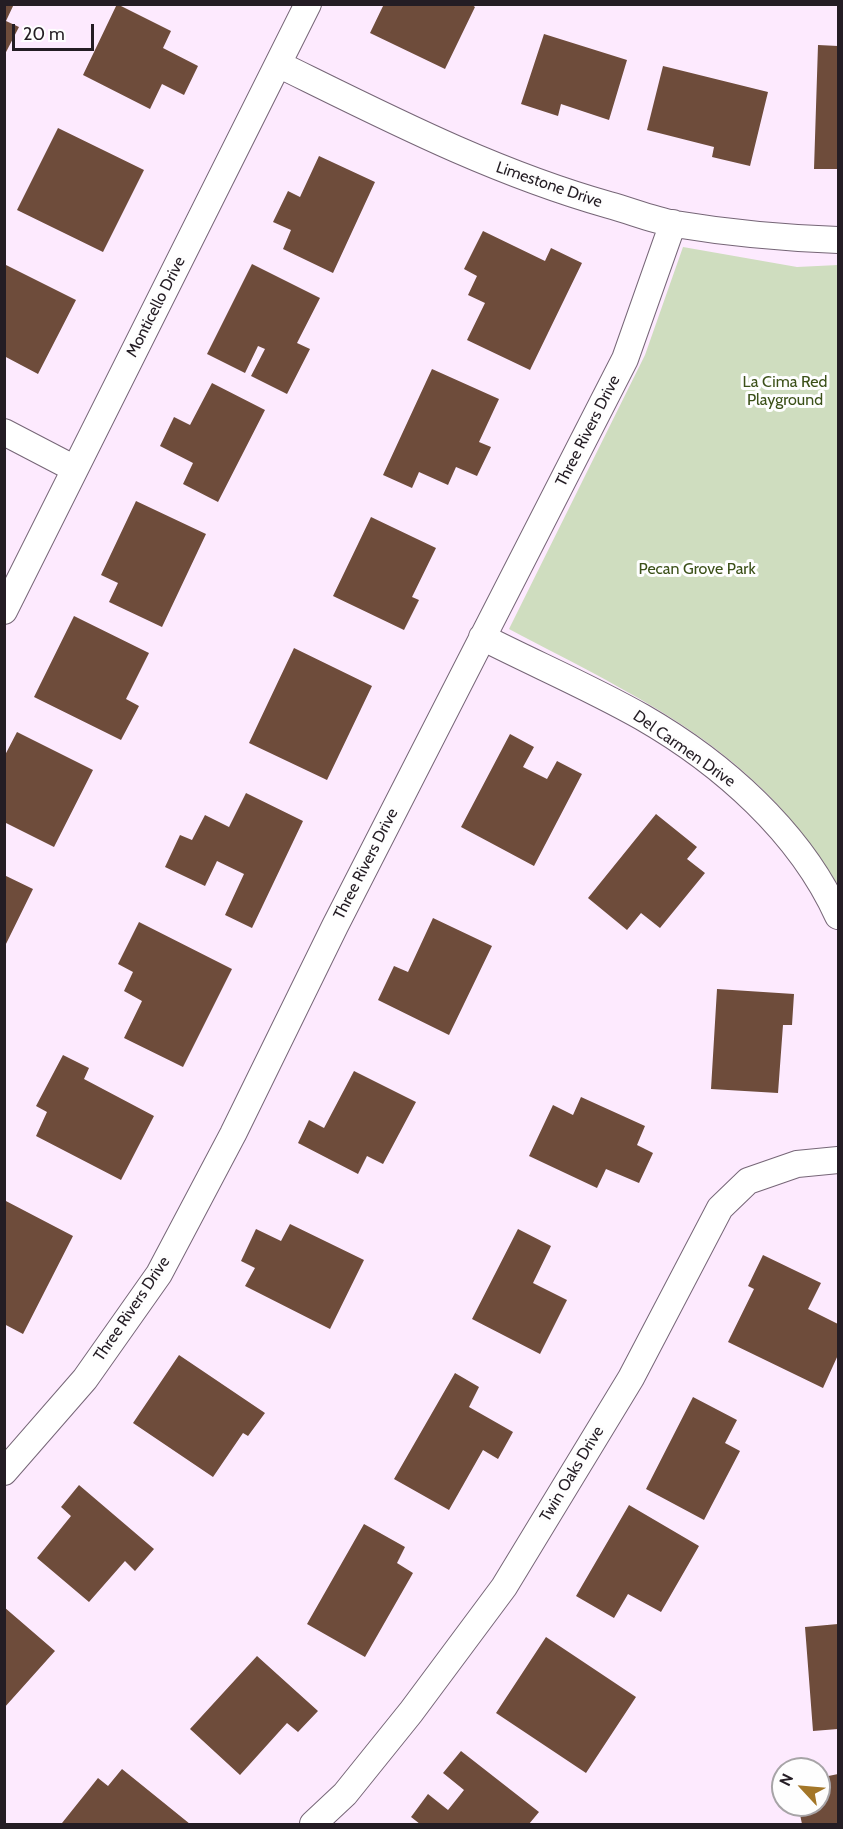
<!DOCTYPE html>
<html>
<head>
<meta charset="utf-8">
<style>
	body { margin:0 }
	#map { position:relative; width:843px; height:1829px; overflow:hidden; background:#fdeafe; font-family:Cabin,sans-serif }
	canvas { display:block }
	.frame { position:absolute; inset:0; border:6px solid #241d24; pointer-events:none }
	.north { position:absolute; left:771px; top:1757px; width:60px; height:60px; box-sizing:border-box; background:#fefefe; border:2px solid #a7a4a7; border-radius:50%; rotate:296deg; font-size:16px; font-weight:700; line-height:24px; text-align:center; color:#241d24 }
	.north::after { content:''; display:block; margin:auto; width:21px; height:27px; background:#a37628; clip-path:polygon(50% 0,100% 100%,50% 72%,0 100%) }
	.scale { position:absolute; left:12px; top:24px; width:82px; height:27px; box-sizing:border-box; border:3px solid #241d24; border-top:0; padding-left:8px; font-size:18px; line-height:21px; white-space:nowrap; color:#241d24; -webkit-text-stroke:4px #fefefe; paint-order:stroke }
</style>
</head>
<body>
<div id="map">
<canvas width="843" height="1829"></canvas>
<div class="frame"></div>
<div class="north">N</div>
<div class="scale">20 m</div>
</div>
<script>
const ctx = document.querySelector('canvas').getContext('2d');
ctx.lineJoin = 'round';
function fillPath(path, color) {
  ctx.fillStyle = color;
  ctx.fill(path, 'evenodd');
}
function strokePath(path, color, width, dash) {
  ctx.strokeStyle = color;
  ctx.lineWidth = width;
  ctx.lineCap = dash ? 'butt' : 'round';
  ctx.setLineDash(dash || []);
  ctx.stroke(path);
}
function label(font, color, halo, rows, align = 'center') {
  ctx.font = font + ' Cabin,sans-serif';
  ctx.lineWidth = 6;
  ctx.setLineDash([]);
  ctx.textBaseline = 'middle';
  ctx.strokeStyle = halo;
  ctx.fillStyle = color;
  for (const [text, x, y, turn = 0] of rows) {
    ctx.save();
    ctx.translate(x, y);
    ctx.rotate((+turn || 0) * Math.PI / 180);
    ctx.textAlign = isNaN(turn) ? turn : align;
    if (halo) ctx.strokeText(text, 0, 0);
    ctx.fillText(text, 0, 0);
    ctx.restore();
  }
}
fillPath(new Path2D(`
	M683 247 797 267 838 265V885C755 748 645 701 509 629L645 355Z`), '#cfddbf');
fillPath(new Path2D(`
	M4 4H14L6 21 19 27 4 56Z
	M117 4 171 31 163 48 198 66 184 95 162 84 150 109 83 75Z
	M384 4H471L475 7 445 69 370 33Z
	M544 34 627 60 609 120 561 104 558 116 521 104Z
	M818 45 838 46V169H814Z
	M663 66 768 92 750 166 712 157 714 147 647 130Z
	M58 128 144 170 103 252 17 210Z
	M319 156 375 182 333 273 283 249 291 230 273 222 288 191 300 197Z
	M483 231 545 261 551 248 582 263 530 370 467 340 485 303 468 295 477 276 464 269Z
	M4 264 76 300 38 374 4 356Z
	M252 264 320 298 297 343 310 349 287 394 251 376 265 349 258 346 245 373 207 354Z
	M432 369 499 399 479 442 491 447 477 476 456 467 448 485 419 472 412 488 383 475Z
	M212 383 265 410 218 502 183 484 193 463 160 446 174 417 190 425Z
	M136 501 206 534 162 627 109 602 118 583 101 575Z
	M371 517 436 548 412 597 419 600 404 630 333 596Z
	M74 616 149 653 126 699 139 706 121 740 34 697Z
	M294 648 372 686 327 780 249 743Z
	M17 732 93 770 54 847 4 822V757Z
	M510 734 534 747 523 767 547 779 557 761 582 774 534 866 461 827Z
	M246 793 303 821 252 928 225 915 244 874 217 861 205 886 165 867 180 835 192 840 205 815 229 827Z
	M656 814 697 847 687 859 705 873 660 928 641 913 627 930 588 898Z
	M4 875 33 889 4 948Z
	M433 918 492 946 449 1035 378 1000 394 966 408 972Z
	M139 922 232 969 183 1067 124 1038 142 1001 124 991 133 972 118 964Z
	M717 989 794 994 792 1025H783L778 1093 711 1089Z
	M63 1055 89 1068 84 1079 154 1116 121 1180 36 1136 47 1112 36 1106Z
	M354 1071 416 1102 383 1164 367 1156 358 1174 298 1143 309 1120 324 1128Z
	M581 1097 645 1126 637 1145 653 1153 639 1183 606 1169 597 1188 529 1156 553 1105 573 1115Z
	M4 1200 73 1236 23 1334 4 1324Z
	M290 1224 364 1260 330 1329 245 1286 255 1268 241 1261 256 1229 281 1241Z
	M518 1229 551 1246 533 1283 567 1300 540 1354 472 1319Z
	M763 1255 821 1283 808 1309 838 1324V1355L823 1388 728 1342 754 1289 748 1286Z
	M179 1355 265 1413 248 1436 243 1433 213 1477 133 1423Z
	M455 1373 479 1387 469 1407 513 1432 498 1459 483 1450 449 1510 394 1479Z
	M693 1397 737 1420 725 1443 740 1451 704 1520 646 1489Z
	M79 1485 154 1549 135 1571 125 1561 89 1602 37 1558 71 1516 61 1507Z
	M629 1505 699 1546 661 1612 628 1594 614 1618 576 1596Z
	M364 1524 405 1547 397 1563 413 1573 365 1657 307 1624Z
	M4 1607 55 1651 4 1708Z
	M838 1624V1729L813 1731 805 1627Z
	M546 1637 636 1697 586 1773 496 1713Z
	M257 1656 318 1711 298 1732 287 1723 240 1775 190 1729Z
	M461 1751 539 1812 529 1824H420L411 1817 428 1794 448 1810 464 1790 443 1773Z
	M122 1769 190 1824 62 1823 98 1778 108 1786Z
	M838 1774V1824H802L798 1805H819V1778Z`), '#6e4c3b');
const street = new Path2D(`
	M278 64C386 117 492 172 609 205 631 211 653 220 675 224 729 233 784 238 838 240
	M4 432 75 469
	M4 611 308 4
	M482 637C535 664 591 688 642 717 722 763 800 832 838 916
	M4 1472 85 1379 159 1274 233 1134 335 926 625 359 673 223
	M313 1824 345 1794 411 1712 504 1587 631 1378 720 1208 748 1181 797 1164 838 1160`);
strokePath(street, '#766677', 28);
strokePath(street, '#fff', 26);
label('16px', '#241d24', '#fefefe', [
	["Limestone Drive",549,185,19],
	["Monticello Drive",156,307,-63],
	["Three Rivers Drive",588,431,-63],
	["Del Carmen Drive",684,749,35],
	["Three Rivers Drive",366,864,-63],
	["Three Rivers Drive",132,1309,-56],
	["Twin Oaks Drive",572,1474,-59]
]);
label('16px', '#3b5018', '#fefefe', [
	["La Cima Red",785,382],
	["Playground",785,400],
	["Pecan Grove Park",697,569]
]);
</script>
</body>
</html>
